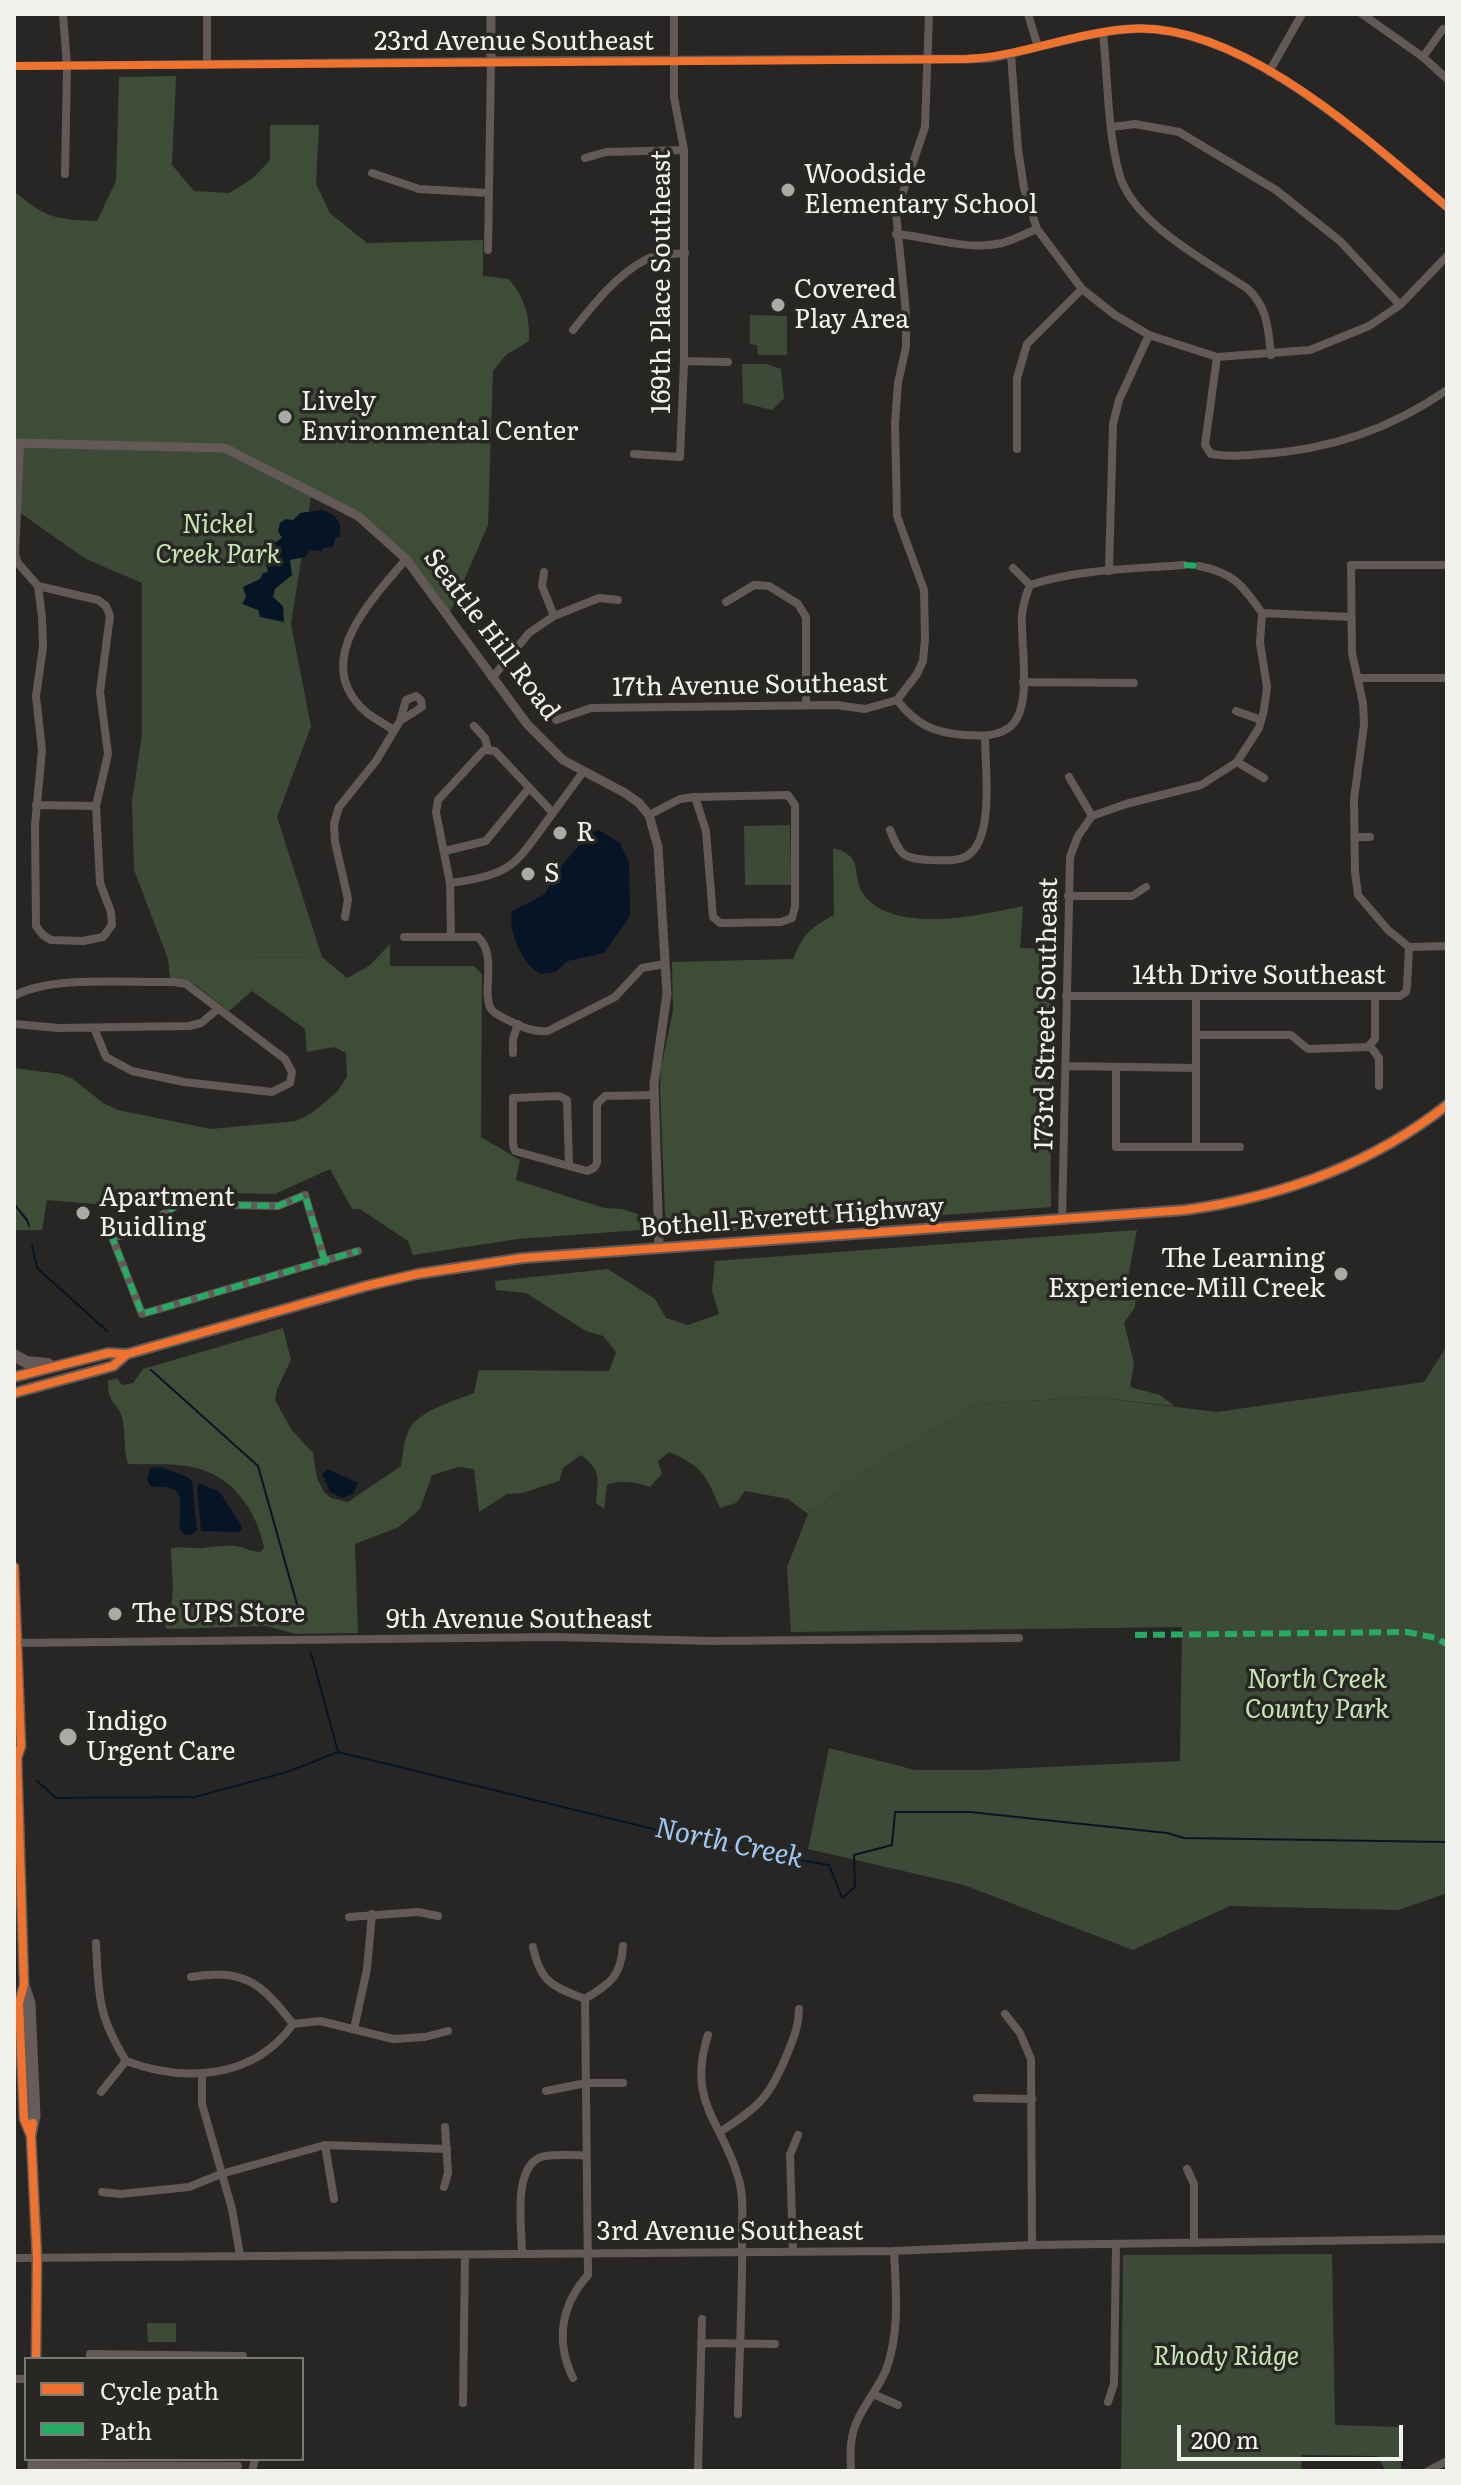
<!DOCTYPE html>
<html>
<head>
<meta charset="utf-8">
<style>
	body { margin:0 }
	#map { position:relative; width:1461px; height:2485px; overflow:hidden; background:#272624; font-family:Literata,serif }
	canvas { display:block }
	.frame { position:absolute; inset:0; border:16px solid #f1f1ee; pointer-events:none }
	.legend { position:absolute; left:24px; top:2357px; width:280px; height:104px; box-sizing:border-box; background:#282723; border:2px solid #787874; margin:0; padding:10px 14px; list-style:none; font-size:24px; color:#f1f1ee }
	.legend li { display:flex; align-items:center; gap:16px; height:40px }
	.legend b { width:40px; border:2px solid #787874 }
	.scale { position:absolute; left:1177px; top:2425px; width:226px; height:36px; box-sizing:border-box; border:4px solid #f1f1ee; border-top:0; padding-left:10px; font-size:24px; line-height:28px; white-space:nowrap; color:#f1f1ee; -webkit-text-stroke:6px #282723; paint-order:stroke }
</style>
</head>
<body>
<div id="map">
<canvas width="1461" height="2485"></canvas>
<div class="frame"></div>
<ul class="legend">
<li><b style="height:10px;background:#ef722f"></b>Cycle path</li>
<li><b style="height:10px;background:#26ab63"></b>Path</li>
</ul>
<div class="scale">200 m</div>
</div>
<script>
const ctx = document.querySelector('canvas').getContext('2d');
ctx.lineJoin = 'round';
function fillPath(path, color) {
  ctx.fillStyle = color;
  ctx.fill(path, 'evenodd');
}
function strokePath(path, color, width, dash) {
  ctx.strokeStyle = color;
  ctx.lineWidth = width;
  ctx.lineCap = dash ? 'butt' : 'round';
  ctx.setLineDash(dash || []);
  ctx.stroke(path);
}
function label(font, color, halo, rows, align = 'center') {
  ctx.font = font + ' Literata,serif';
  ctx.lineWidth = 7;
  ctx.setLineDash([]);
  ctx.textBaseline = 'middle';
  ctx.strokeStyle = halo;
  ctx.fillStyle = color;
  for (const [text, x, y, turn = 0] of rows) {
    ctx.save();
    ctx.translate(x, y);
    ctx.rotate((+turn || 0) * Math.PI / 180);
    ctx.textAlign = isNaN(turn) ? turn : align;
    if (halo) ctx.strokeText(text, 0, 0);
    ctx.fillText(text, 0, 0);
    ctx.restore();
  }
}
fillPath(new Path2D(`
	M750 315 787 316V355H758L757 345 750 344Z
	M742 364H766L781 369 784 398 772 410 743 403Z
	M20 445 225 448 312 491 291 624 311 726 277 817 322 957 168 959 134 870 132 801 142 734V583L86 559 16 510Z
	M790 825 791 885H745L744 826Z
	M1447 1346V1893L1399 1910 1230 1906 1133 1950 964 1885 808 1849 829 1748 915 1770H980L1180 1761 1182 1627 791 1632 787 1567 808 1514 874 1465 976 1404 1095 1397 1217 1412 1424 1382Z
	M1332 2254 1335 2425 1400 2427 1401 2471H1386L1377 2456 1302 2455 1301 2471H1121L1123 2255Z
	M147 2323H176V2342H148Z`), '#3d4a37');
fillPath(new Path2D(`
	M176 76 172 165 194 191 229 193 252 179 270 160V125H319L316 184 330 213 367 243 483 240V276L509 279C525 299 530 316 529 341L506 355 493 371 488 525 448 617 406 559 358 516 225 448 14 443V191C47 219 55 219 97 221L116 181 119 77Z
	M833 848C867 857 849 874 864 895 895 935 982 915 1023 906L1020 948 1052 949 1050 1026 1051 1207 680 1235C667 1233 667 1226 665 1214L660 1089 661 1068 673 1011 672 962 793 959C804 933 810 928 834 915Z
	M390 944V966H474L482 974 481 1137 520 1160 516 1180 604 1208 622 1209 640 1215V1230L518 1239 413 1255 408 1241 360 1209H352L330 1169 275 1194 177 1192 127 1197 107 1205 47 1200 42 1230H14V1068L60 1074 73 1079 103 1103 118 1110 211 1129 296 1121 312 1113 337 1092 347 1077 346 1053 334 1047 307 1052 305 1029 252 991 229 1011 194 984 170 978 168 959 322 957 347 978 369 966Z
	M1137 1230 1128 1278 1136 1288 1135 1307 1124 1323 1134 1363 1130 1387 1160 1395 1174 1406 1094 1397 976 1404 874 1465 808 1514 788 1499 745 1491 736 1503 720 1508C706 1475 703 1467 669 1452L658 1461 662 1474 650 1487C635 1482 622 1479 607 1485L604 1509 596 1503C598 1480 602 1470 581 1455L563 1468 559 1481 522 1493 507 1494 479 1512 474 1469 458 1467 432 1475 420 1509 399 1527 355 1544 358 1633 296 1634 266 1626 167 1629C159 1616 170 1612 172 1600 174 1584 171 1565 171 1548 183 1546 191 1549 202 1548 213 1547 223 1545 235 1546 243 1547 250 1551 260 1552L264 1548C256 1509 232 1475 192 1467 172 1463 148 1465 128 1464 123 1448 126 1432 122 1417 119 1404 107 1404 108 1381L117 1378 122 1385 133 1383 143 1369 283 1328 291 1360 277 1389 275 1400 291 1429 313 1453 317 1478 324 1492 331 1498 348 1502 401 1466C403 1454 404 1438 410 1428 422 1409 455 1401 474 1393L479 1370 609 1371 616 1352 603 1336 586 1331 526 1293 496 1290 495 1281 608 1269 655 1299 666 1318 688 1325 719 1314 712 1291 715 1261Z`), '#3e4d36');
fillPath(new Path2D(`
	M321 510C334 513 345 523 339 537H336L333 547 323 548 321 551 310 550 305 557 290 560 292 575 275 589 273 597 283 606 284 622 260 617 258 610 242 604 246 597 243 587 260 579 263 573 268 572C263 553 265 549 282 538L278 531 280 523 286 519 293 520 300 513Z
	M599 830 620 843 629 863 630 916 604 953 568 961 555 972 541 974C523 967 507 929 512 911L545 894 554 875 580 844 591 833Z
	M160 1467 188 1477 192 1481 197 1530 191 1535H185L180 1530C178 1501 190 1485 152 1487 145 1481 147 1476 151 1468Z
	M328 1469 358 1483 353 1494 343 1498 330 1492 322 1474Z
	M200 1484 219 1491 240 1523 242 1528 239 1532 201 1531 197 1486Z`), '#061526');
strokePath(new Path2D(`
	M14 1204 27 1220 29 1226
	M32 1245 37 1268 107 1331
	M151 1370 258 1466 302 1622
	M311 1653 338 1752
	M37 1781 56 1798 195 1797 287 1772 338 1752 731 1848 829 1865 842 1898 855 1887 854 1855 892 1845 895 1812H970L1167 1833 1184 1838 1447 1842`), '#061526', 2);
strokePath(new Path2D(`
	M63 14 67 67 65 174
	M207 14V65
	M1028 14 1038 47
	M1362 14 1423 57 1447 79
	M1103 33C1108 78 1107 128 1119 173 1132 223 1208 262 1248 289 1268 308 1268 329 1271 355
	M1011 54 1018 149 1024 188 1037 229 1082 289 1115 315 1149 335 1217 357 1310 350 1369 326 1400 305 1447 256
	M1423 57 1443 29
	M17 66 491 61 488 250
	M1269 72 1302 14
	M1112 127 1135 124 1179 132 1276 190 1340 241 1400 305
	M585 158 606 152 684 150
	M372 173 419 189 488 193
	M896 234C931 237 966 251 1002 243 1014 240 1026 233 1037 229
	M573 330C593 305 617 274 647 259 658 254 672 254 685 253
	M1217 357 1205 445 1211 454C1228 457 1244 456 1261 454 1329 450 1391 429 1447 390
	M684 361 728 362
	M20 445 15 553 17 562 38 586 42 617 43 647 36 696 42 750 35 825 36 926 43 935 51 940 83 941 103 937 112 925 111 912 100 883 96 806 108 754 100 692 110 616 106 606 98 600 38 586
	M1017 449V378L1027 344 1082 289
	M634 454 680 457 684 361V150L674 97V14
	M1199 566C1234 573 1242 585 1262 613
	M1109 571 1113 424 1119 400 1149 335
	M544 572 542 586 554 616
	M1030 585C1078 569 1133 569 1184 565
	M726 602 754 585 769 586 798 604 806 617V705
	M1262 613 1351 617
	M492 678 529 633 554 616 599 598 618 600
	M1358 678H1447
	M1023 682 1134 683
	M897 700 917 674 923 661 925 638 924 590 897 516 895 423 898 383 906 347V313L896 213 925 127 929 14
	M1236 711 1261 720
	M556 720 591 708 836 705 865 709 897 700C916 725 935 733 965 735 981 736 1000 737 1012 725 1033 704 1020 643 1022 615 1023 604 1026 595 1030 585L1013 568
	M474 726 485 738 488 749
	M393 730C385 724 375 719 367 713 308 663 372 600 406 559
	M1237 762 1264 778
	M1069 777 1092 816
	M36 805 96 806
	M649 815 680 799 695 797 788 795 795 805V907L792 918 781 922 727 923H720L713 917 706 831 695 797
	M1092 816 1126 804 1201 785 1237 762 1259 728 1264 710 1267 687 1260 643 1262 613
	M890 830C900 855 903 859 930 860 943 860 956 862 967 856 995 839 985 766 985 736
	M1354 837H1370
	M445 851 486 841 529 788
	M450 883C516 875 515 863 553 813
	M1068 896H1132L1146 887
	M345 917 348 899 335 842 334 824 339 807 376 761 400 721 406 700 416 696 421 700 422 707 400 721
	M451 936 450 883 436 812 438 800 484 750 495 751 553 813 583 772
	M404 937H478C498 955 481 992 491 1009 495 1015 506 1019 512 1022 524 1028 534 1032 548 1031L615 997 642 968 665 964
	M1409 947 1388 930 1358 895 1355 872 1354 799 1364 725 1363 703 1352 653 1351 565H1447
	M1409 947 1447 946
	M14 996C50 975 130 983 174 982L186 984 285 1059 292 1072 290 1083 272 1092 184 1082 132 1071 106 1057 94 1028
	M1066 996H1400L1406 992 1407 987 1409 947
	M14 1024 59 1028 189 1026 201 1023 218 1009
	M1196 1035H1291L1308 1049 1368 1047 1375 1039V997
	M1370 1046 1379 1058V1086
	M513 1053V1039L518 1024
	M1066 1066 1196 1068
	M1116 1068V1147H1240
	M1196 1147V997
	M569 1164 567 1100 559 1096 513 1098V1144L515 1151 587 1171 594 1168 597 1163V1104L605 1096 654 1095
	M1062 1219 1070 857 1078 836 1092 816
	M325 1262 305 1195 278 1206 179 1204 132 1234 112 1237 142 1314 358 1251
	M14 1643 556 1637 712 1641 1019 1638
	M349 1917 418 1912 438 1916
	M96 1943C99 1996 97 2014 126 2061L101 2092
	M533 1947C541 1984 553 1986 585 1999 610 1983 621 1977 623 1946
	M191 1977C244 1967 262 1984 293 2024
	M1005 2014 1020 2033 1031 2059 1032 2245
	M354 2029 367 1969 372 1914
	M708 2035C686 2104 723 2121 739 2180 744 2197 742 2218 742 2235 743 2295 739 2355 738 2414
	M126 2061C185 2083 254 2079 293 2024L320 2021 393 2039 425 2037 448 2031
	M202 2075V2104L232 2209 240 2255
	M546 2091 586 2083H623
	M977 2098 1032 2099
	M720 2132C760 2106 770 2097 788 2052 794 2037 799 2025 799 2009
	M325 2145 334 2199
	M1187 2169 1194 2184V2243
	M444 2187 448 2173 445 2127
	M102 2192 121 2194 189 2187 221 2174 325 2145 447 2149
	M793 2252 790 2155 798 2135
	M522 2254C522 2229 512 2168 541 2157 553 2153 573 2156 586 2155
	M14 2258 894 2251 1032 2245 1447 2239
	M701 2343 775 2344
	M90 2359V2354L243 2356 242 2359
	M573 2378C555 2341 561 2305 588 2275L585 1999
	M14 2379H26
	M873 2394 898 2405
	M1108 2402 1114 2384 1116 2245
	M463 2403 465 2255
	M33 2465 238 2466
	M851 2468C850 2452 850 2435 858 2419 866 2402 879 2387 886 2370 900 2333 896 2290 894 2251
	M252 2471 255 2460
	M698 2471 702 2319
	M1428 2471 1447 2461`), '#635a58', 8);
strokePath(new Path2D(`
	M491 14V61L967 59 990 58C1036 49 1082 33 1128 29 1239 20 1367 140 1447 207
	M14 443 225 448 358 516 406 559 527 724 563 760 625 793 639 803 649 815 658 847 667 994 654 1084 659 1247`), '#635a58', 9);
strokePath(new Path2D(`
	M14 1567 21 1746 17 1758 24 1985 19 2003 24 2119 31 2136
	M24 1985 30 2003 35 2116 31 2136 37 2258 36 2359
	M33 2471V2459`), '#665c5a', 11);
strokePath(new Path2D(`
	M14 1355 26 1362 48 1364
	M14 1377 108 1353 127 1354 366 1286 417 1274 523 1258 1185 1210C1280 1197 1372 1164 1447 1105
	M14 1393 113 1366 127 1354`), '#635a57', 12);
strokePath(new Path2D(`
	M1184 565 1199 566
	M325 1262 305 1195 278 1206 179 1204 132 1234 112 1237 142 1314 358 1251
	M1135 1635 1407 1632 1436 1638 1447 1644`), '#26ab63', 6, [12, 6]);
strokePath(new Path2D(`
	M17 66 967 59C1022 56 1074 33 1129 29 1240 21 1367 139 1447 207
	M14 1377 108 1353 127 1354 366 1286 417 1274 523 1258 1185 1210C1280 1197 1372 1164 1447 1105
	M14 1393 113 1366 127 1354
	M14 1567 21 1746 17 1758 24 1985 19 2003 24 2119 31 2136
	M33 2123 31 2136 37 2258 36 2359`), '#ef722f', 8);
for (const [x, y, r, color] of [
	[788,190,8,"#aaaaa7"],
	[778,305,8,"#aaaaa7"],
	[285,417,8,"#aaaaa7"],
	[560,833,8,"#aaaaa7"],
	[528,874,8,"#aaaaa7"],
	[83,1213,8,"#aaaaa7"],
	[1341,1274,8,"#aaaaa7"],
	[115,1614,8,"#aaaaa7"],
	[68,1737,10,"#aaaaa7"]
]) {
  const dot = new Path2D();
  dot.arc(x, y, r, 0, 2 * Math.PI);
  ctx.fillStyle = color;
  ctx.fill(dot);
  strokePath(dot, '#282723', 3);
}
label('26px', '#f1f1ee', '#282723', [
	["23rd Avenue Southeast",514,42],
	["169th Place Southeast",662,282,-90],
	["Seattle Hill Road",491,635,53],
	["17th Avenue Southeast",750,686,-1],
	["14th Drive Southeast",1259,976],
	["173rd Street Southeast",1047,1014,-89],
	["Bothell-Everett Highway",792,1218,-4],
	["9th Avenue Southeast",519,1620],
	["3rd Avenue Southeast",730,2232]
]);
label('26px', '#f1f1ee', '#282723', [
	["Woodside",804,175],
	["Elementary School",804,205],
	["Covered",794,290],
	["Play Area",794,320],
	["Lively",301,402],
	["Environmental Center",301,432],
	["R",576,833],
	["S",544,874],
	["Apartment",99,1198],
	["Buidling",99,1228],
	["The Learning",1325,1259,"right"],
	["Experience-Mill Creek",1325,1289,"right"],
	["The UPS Store",131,1614],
	["Indigo",86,1722],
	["Urgent Care",86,1752]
], 'left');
label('italic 26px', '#c6e7b5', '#282723', [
	["Nickel",218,525],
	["Creek Park",218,555],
	["North Creek",1317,1680],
	["County Park",1317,1710],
	["Rhody Ridge",1226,2357]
]);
label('italic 28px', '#9fc7f3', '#282723', [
	["North Creek",729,1844,12]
]);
</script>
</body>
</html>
